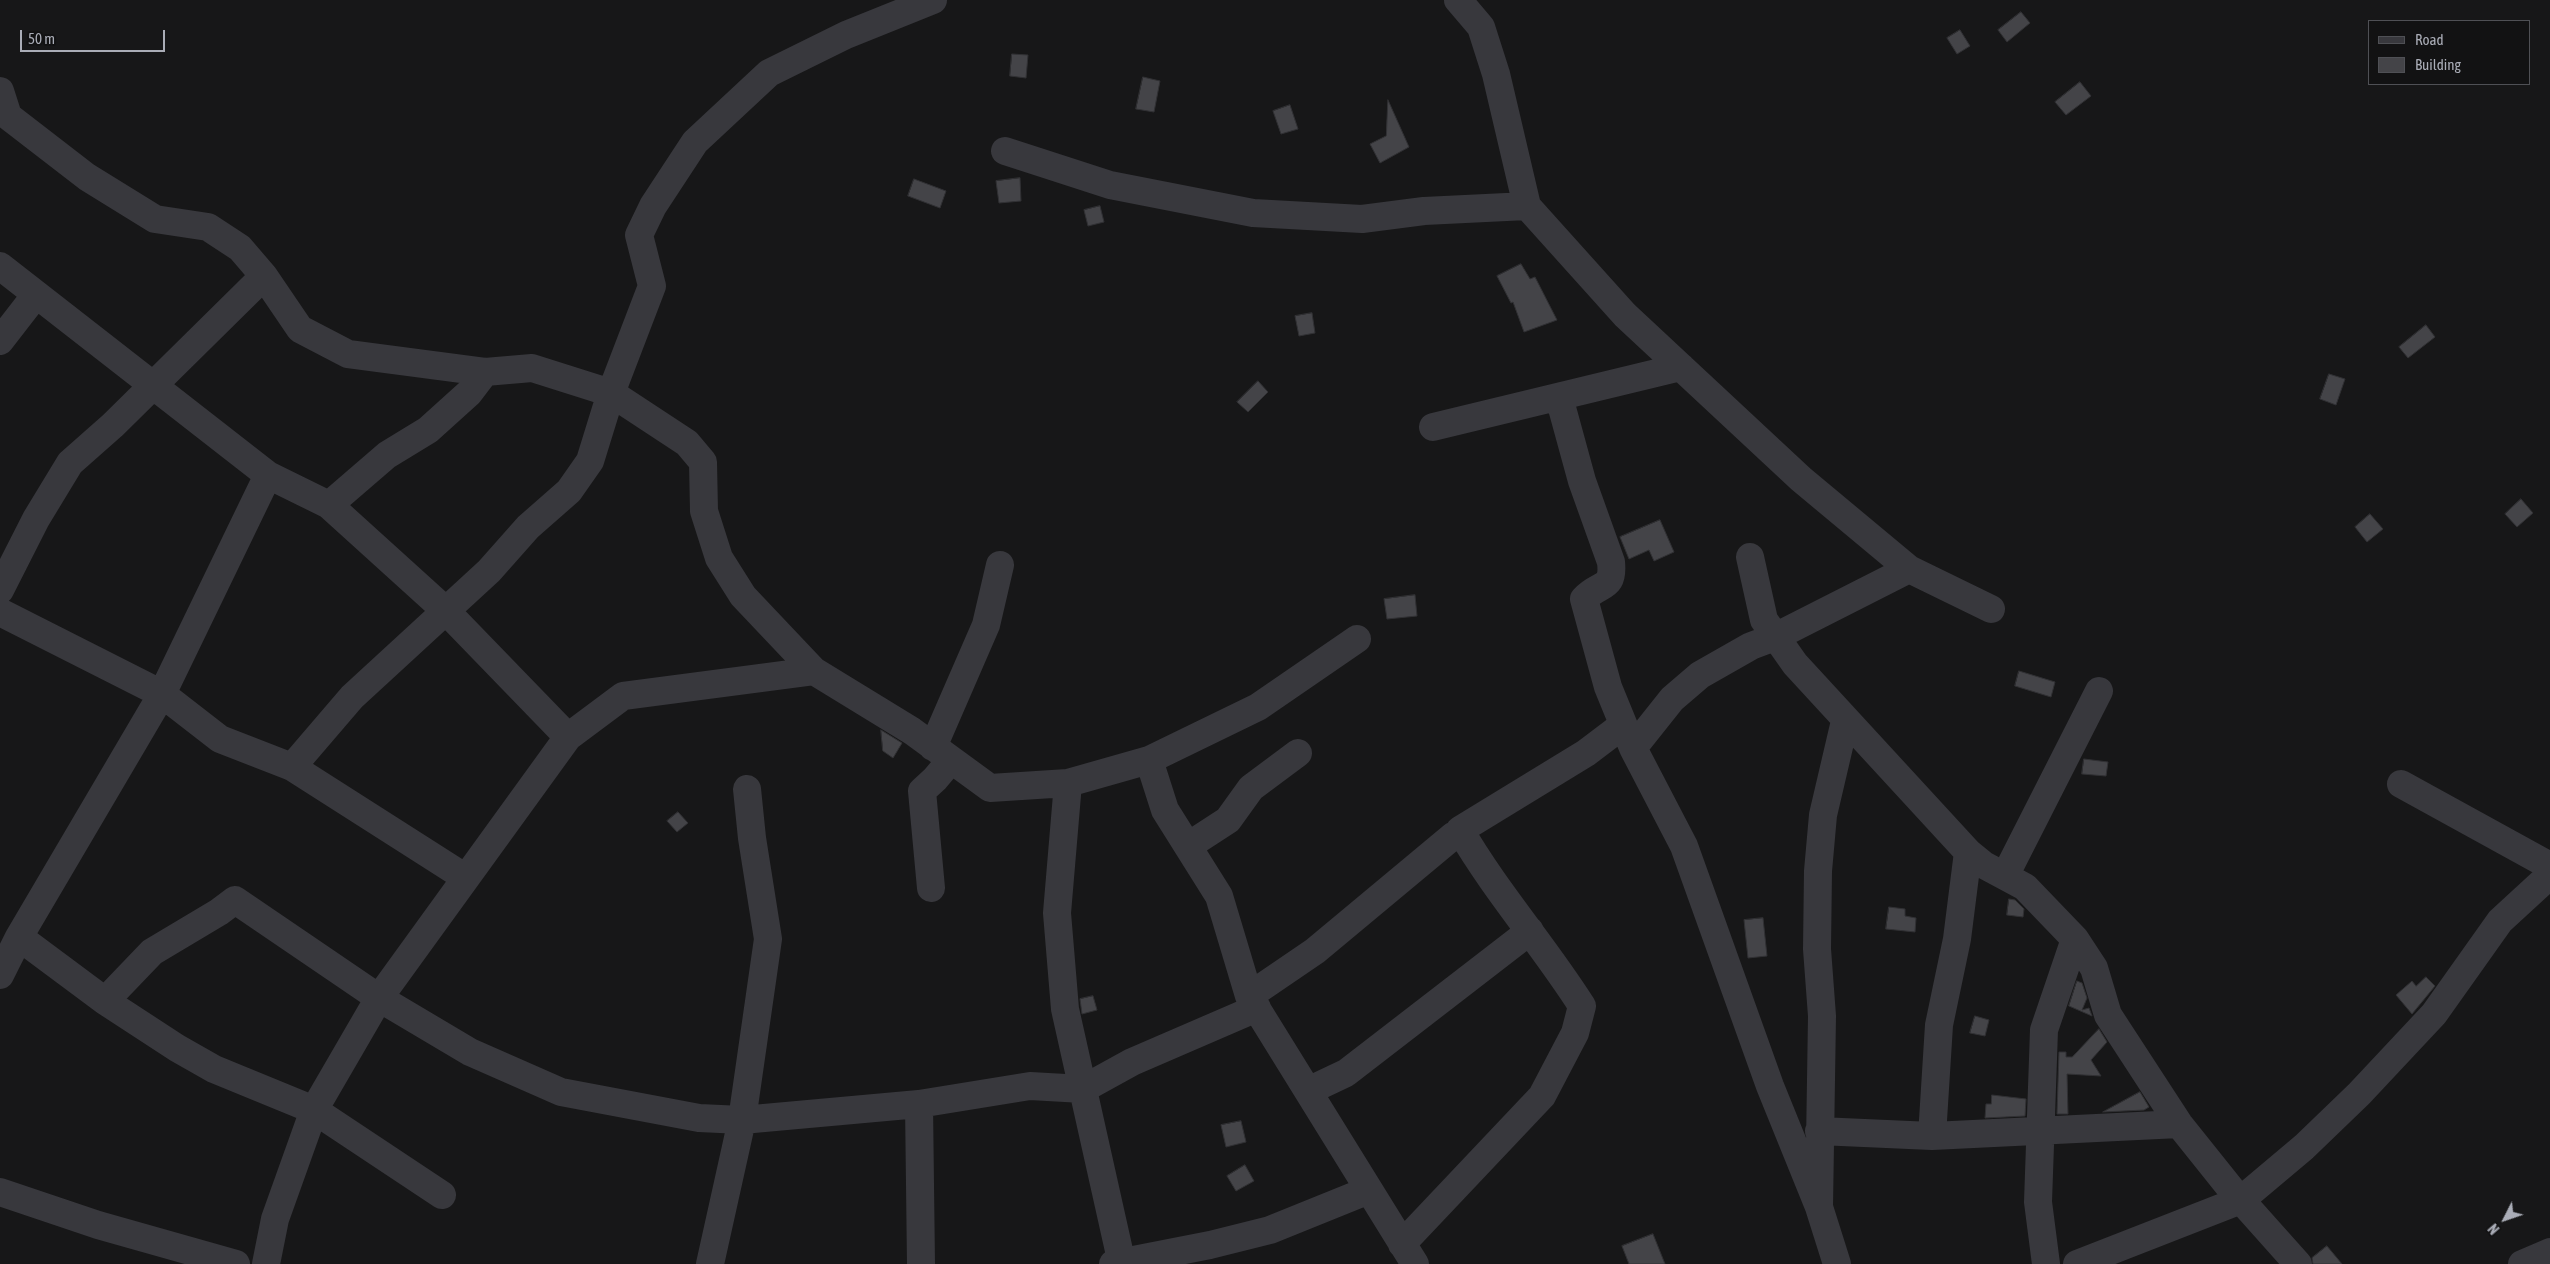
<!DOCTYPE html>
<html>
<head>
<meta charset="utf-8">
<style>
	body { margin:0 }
	#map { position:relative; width:2550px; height:1264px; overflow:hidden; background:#171718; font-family:"Asap Condensed",sans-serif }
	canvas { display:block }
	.legend { position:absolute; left:2368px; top:20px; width:162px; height:65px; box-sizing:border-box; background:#121213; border:1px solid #4f5055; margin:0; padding:6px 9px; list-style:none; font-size:15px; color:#aaadb7 }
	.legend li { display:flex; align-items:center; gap:10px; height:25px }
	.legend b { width:25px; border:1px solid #4f5055 }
	.north { position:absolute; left:2480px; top:1194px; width:50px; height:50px; -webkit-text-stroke:4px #121213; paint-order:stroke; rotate:229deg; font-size:14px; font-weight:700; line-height:20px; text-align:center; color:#aaadb7 }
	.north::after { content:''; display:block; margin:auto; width:18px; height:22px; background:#aaadb7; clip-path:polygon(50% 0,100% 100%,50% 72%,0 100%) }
	.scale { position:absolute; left:20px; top:30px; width:145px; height:22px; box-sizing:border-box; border:2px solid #aaadb7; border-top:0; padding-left:6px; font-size:15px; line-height:18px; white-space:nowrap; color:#aaadb7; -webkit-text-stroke:4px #121213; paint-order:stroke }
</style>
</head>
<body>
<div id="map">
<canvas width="2550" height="1264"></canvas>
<ul class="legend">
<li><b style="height:6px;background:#38383d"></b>Road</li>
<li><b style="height:14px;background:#444448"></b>Building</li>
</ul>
<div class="north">N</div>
<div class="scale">50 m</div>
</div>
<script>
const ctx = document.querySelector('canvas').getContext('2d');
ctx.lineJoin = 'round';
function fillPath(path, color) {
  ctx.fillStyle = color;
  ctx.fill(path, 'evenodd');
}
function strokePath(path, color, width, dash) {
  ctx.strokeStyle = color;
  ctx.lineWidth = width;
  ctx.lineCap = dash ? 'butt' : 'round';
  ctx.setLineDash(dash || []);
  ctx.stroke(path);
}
const building = new Path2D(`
	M2021 12 2030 23 2007 42 1998 30Z
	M1960 30 1970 46 1957 54 1947 38Z
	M1012 54 1028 55 1026 78 1010 76Z
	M1143 77 1160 81 1154 112 1136 109Z
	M2080 82 2091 96 2066 115 2055 102Z
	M1388 100 1409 147 1380 163 1370 144 1386 136Z
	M1290 105 1298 129 1281 134 1273 111Z
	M1020 178 1021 201 999 203 996 181Z
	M914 179 946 191 940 208 908 196Z
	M1100 206 1104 222 1088 226 1084 210Z
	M1521 264 1530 279 1535 277 1557 320 1524 332 1513 302 1511 303 1497 276Z
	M1312 313 1315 333 1299 336 1295 316Z
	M2426 325 2435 337 2408 358 2399 347Z
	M2329 374 2345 379 2336 405 2320 399Z
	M1258 381 1268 392 1248 412 1237 402Z
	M2521 499 2533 513 2517 527 2505 514Z
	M2370 514 2383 529 2367 542 2355 527Z
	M1660 520 1674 552 1654 561 1649 550 1629 559 1620 537Z
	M1415 595 1417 616 1387 619 1384 599Z
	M2019 671 2055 682 2051 697 2015 686Z
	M881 730 902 743 893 758 883 751Z
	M2084 759 2108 762 2106 776 2082 774Z
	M678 812 688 823 677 832 667 821Z
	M2009 899 2015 900 2024 909 2023 917 2007 915Z
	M1889 907 1905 909V916L1916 918 1915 932 1886 929Z
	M1763 918 1767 956 1748 958 1744 920Z
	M2426 977 2435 986 2412 1014 2396 995 2412 981 2416 986Z
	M2077 981 2082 983 2087 998 2082 1010 2089 1008 2092 1016 2069 1006Z
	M1093 996 1097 1010 1082 1014 1080 999Z
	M1975 1016 1989 1020 1985 1036 1970 1033Z
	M2099 1029 2107 1042 2091 1060 2101 1076 2067 1074 2068 1114H2057L2059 1052H2066V1057H2072Z
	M2140 1092 2149 1107 2144 1110 2103 1112Z
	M1992 1095 2026 1099 2025 1116 1985 1118 1986 1104H1991Z
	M1241 1121 1246 1142 1226 1147 1221 1125Z
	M1245 1165 1254 1181 1236 1191 1227 1176Z
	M1653 1234 1665 1264H1629L1622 1246Z
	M2327 1246 2342 1264H2313L2312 1258Z`);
fillPath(building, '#444448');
strokePath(building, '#313134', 1);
strokePath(new Path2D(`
	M1458 0 1481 27 1496 74 1527 206 1625 315 1801 479 1909 569 1991 609
	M0 91 8 116 87 177 155 219 208 227 240 248 264 276 300 329 348 354 485 372 532 368 611 393 687 443 703 462 704 511 719 558 743 596 814 671
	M1005 151 1110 185 1253 213 1362 219 1424 211 1527 206
	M0 266 268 475 329 505 446 611 568 737
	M0 341 31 301
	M1559 397 1582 481 1611 562C1614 591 1599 582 1584 599L1608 687 1633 748 1684 846 1770 1086 1819 1207
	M1433 427 1681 367
	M329 505 387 455 428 430 469 393 485 372
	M1750 557 1764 620 1795 664 1968 852 1984 865 2025 887 2075 939 2094 968 2108 1015 2179 1124 2231 1189 2298 1264
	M0 590 36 519 70 463 113 425 264 276
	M0 612 162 694 220 739 292 767 466 878
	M933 747 986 625 1000 565
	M1633 748 1672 699 1700 675 1751 646 1775 637 1909 569
	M1149 760 1258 707 1357 639
	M292 767 352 697 489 571 528 527 569 491 590 461 611 393 652 286 639 235 653 206 695 142 769 73 846 35 933 0
	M1068 783 1057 913 1065 1009 1122 1264
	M2401 784 2550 866
	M1188 846 1228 820 1251 788 1298 753
	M2005 876 2099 691
	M931 888 922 791 935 779 951 760
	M19 937 105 1001 177 1048 214 1069 314 1110 442 1195
	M0 975 19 937 162 694 268 475
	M1249 996 1315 951 1453 836
	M105 1001 152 952 219 912 235 900 379 998 470 1052 561 1092 699 1118 742 1120 919 1104 1030 1086 1083 1089 1132 1062 1257 1008
	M1308 1091 1346 1073 1530 931
	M919 1104 921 1264
	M1819 1131 1932 1136 2179 1124
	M1932 1136 1939 1025 1957 939 1968 852
	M0 1192 98 1225 236 1264
	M1402 1244 1542 1096 1575 1033 1582 1006C1544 946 1496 892 1460 830L1586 753 1623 725
	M266 1264 275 1219 314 1110 379 998 568 737 623 696 814 671 912 731 990 788 1068 783 1149 760 1165 810 1219 896 1249 996 1415 1264
	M710 1264 742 1120 768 939 752 838 747 789
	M1113 1264 1210 1245 1270 1230 1369 1190
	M1837 1264 1819 1207 1822 1016 1817 949 1818 871 1823 815 1845 721
	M2046 1264 2038 1202 2044 1030 2075 939
	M2077 1264 2241 1200 2304 1147 2359 1094 2434 1014 2500 921 2550 875
	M2522 1264 2550 1252`), '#38383d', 28);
</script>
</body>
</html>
